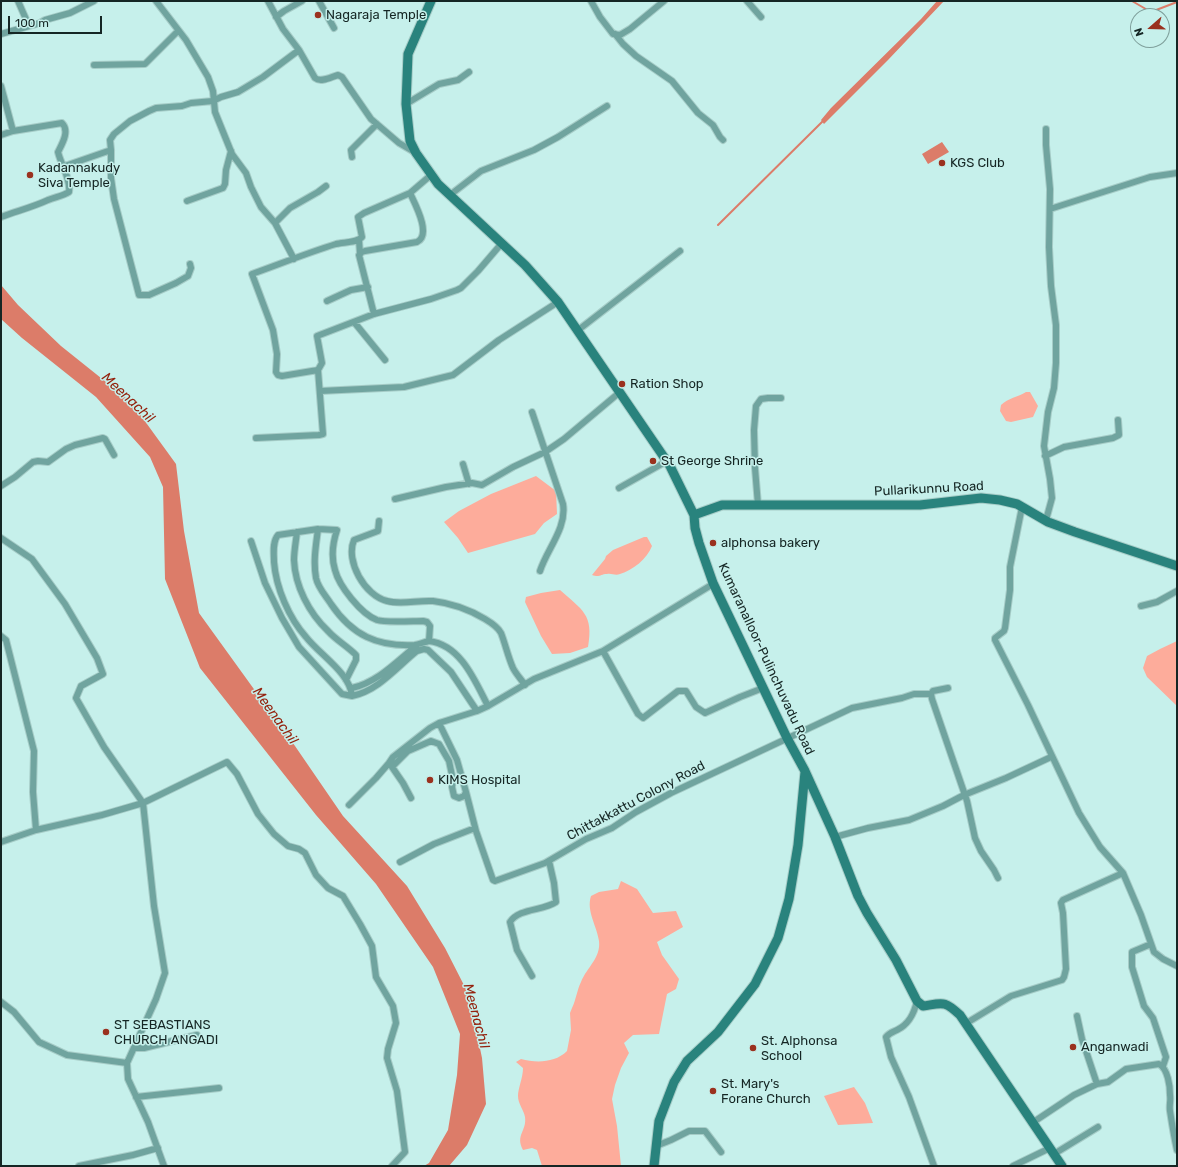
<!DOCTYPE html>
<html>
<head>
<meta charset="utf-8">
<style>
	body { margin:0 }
	#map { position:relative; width:1178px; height:1167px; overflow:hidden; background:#c6f0eb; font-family:Rubik,sans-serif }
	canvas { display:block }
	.frame { position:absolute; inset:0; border:2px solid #152624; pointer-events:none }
	.north { position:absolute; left:1130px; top:8px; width:40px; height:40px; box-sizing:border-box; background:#c6f0eb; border:1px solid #7f9f9b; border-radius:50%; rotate:250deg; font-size:11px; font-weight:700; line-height:16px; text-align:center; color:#152624 }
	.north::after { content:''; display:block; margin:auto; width:14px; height:18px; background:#9a311e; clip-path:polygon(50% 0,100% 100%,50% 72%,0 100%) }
	.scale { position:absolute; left:8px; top:16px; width:94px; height:18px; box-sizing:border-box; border:2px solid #152624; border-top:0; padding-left:5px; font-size:12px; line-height:14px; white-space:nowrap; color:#152624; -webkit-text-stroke:3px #c6f0eb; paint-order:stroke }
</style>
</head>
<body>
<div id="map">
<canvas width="1178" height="1167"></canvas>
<div class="frame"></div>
<div class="north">N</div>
<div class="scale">100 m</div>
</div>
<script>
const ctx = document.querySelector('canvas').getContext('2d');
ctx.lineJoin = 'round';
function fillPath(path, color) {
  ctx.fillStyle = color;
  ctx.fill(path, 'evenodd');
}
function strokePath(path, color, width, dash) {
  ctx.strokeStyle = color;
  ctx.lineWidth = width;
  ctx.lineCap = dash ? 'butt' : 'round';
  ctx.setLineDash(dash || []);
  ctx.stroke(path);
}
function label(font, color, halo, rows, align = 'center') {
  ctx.font = font + ' Rubik,sans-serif';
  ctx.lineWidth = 3;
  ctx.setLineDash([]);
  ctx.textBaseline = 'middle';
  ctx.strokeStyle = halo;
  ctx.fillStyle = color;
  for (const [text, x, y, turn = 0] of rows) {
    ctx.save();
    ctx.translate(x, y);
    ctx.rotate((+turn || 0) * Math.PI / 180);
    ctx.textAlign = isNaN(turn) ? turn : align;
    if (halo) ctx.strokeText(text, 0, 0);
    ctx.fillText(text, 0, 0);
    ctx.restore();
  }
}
fillPath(new Path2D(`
	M1026 392H1030L1038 406 1033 417 1011 422 1006 421 1000 411 1001 405C1008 398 1018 397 1026 392Z
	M536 476 556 491 557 514 544 523 535 534 468 553 458 538 444 522 459 511 491 494Z
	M644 537H647L652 546C647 559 633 570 620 574 615 576 612 573 607 574 600 574 600 578 592 575L605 559 606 556 613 550Z
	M560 590C582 610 594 614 588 647L570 653 552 654 541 636 525 602 526 597 541 593Z
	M1177 641V706L1147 677 1143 668 1147 656 1160 649Z
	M621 881 637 889 653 913 676 911 683 927 657 942 662 955 679 979 676 989 667 994 659 1034 633 1035 624 1043 629 1053 621 1068 615 1085 612 1099 617 1126 621 1166H542L537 1150 532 1148 523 1150C515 1135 527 1131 525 1117 524 1110 518 1104 518 1096 518 1088 523 1078 523 1068L516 1062 521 1059C536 1063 555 1063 567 1051L571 1030 570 1013 572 1008C576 1000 577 990 581 982 587 967 601 958 599 941 597 926 586 911 591 896L599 892 618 889Z
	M854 1087 865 1103 873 1123 838 1125 824 1096Z`), '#fdac9b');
fillPath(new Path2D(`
	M937 1H944L888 60 824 124 821 120 831 108 921 19Z
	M942 142 949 152 928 164 922 154Z
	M1 285 18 305 61 346 131 402 176 464 184 531 199 613 295 746 343 816 407 886 445 948 469 995 482 1058 486 1104 467 1145 449 1166H424L429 1163 448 1130 457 1075 460 1034 433 967 376 884 316 815 200 668 165 579 163 487 150 457 96 397 22 338 1 319Z`), '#dc7c69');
strokePath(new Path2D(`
	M1132 1 1151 12 1177 2
	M718 225 824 120`), '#dc7c69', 2);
const street = new Path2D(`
	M18 1 29 26
	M156 1 186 40 208 77 213 91 215 112 232 154 246 173 251 187 261 207 275 223 290 208 318 192 326 186
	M268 1 283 29 299 50 315 78C321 83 331 77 338 75L342 77 371 119 399 143 416 153
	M319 1 334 28
	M591 1 600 17 613 34 620 35 630 29 664 1
	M747 1 761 17
	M276 17 284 11 302 1
	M1 34 40 23 45 20 70 13 94 1
	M615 34 623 44 636 56 672 81 698 113 713 125 720 137 723 140
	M94 65 145 64 178 31
	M1 86 13 131
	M406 104 439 84 458 80 469 72
	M1 135 13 131 62 123C70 131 62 144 58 152 61 165 71 179 69 192 63 196 55 197 48 200 33 207 17 211 1 217
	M352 157 351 150 377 124
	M62 167 111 150
	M450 195 481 171 534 150 558 137 607 106
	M187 201 223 188 225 184 226 170 231 151
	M1050 209 1150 177 1177 173
	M275 223 294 259
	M359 240 360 254
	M190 264 191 268 188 276 176 283 149 295H139L114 199 111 178V150L110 140 114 134 130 121 149 111 156 108 182 106 191 103 213 101 221 97 238 92 263 77 299 50
	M327 301 351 290 368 287
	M374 314 359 255 362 252 365 251 417 242C432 235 415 204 410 193
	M354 322 385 360
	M577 331 680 251
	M318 370 282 376 278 375 276 372 277 354 273 330 252 274C280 264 307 253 336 244 343 242 357 243 362 237L358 217 364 213 410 193 431 175
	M320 391 404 387 453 375 499 340 558 302
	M532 412 563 504C567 528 547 549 540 571
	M256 438 319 435 323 434 318 370 322 363 317 336 374 314 431 299 457 290 461 288 478 271 502 243
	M1045 456 1064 447 1113 438 1119 435 1118 420
	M463 464 469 484
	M1 486 15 477 33 462 38 461 48 462 66 449 75 445 103 438 105 439 114 455
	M619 488 667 461
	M395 499 446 487 472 483 482 485 513 467 545 452 564 439 620 392
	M758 505 755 468 754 430 756 406 761 399 768 398H781
	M1022 507 1010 567V590L1005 628 1004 631 995 638V640L1028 705 1079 813 1100 847 1123 873 1141 915 1154 952 1163 959 1177 966
	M1046 520 1052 498 1050 479 1044 446 1048 412 1054 388 1056 363V325L1051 286 1049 247 1050 189 1046 145V129
	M379 521 378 531 354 540C345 561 365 596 387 601 402 605 417 600 433 601 450 603 470 610 485 619 490 622 498 627 501 633 505 643 508 657 513 668 516 674 521 679 525 685
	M318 529C316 545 313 561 316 578 318 588 326 596 331 604 352 635 377 647 415 645 419 644 425 642 429 641L430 626 427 622 423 621C413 621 386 623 377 620 361 614 339 586 335 570 331 557 333 542 337 530L318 529 278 535C272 542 274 554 274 562 276 588 289 618 306 637 320 655 350 673 352 696 378 691 397 667 417 651L424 649 428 650 451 672 477 711
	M297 532C296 541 294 551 294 560 295 586 309 613 328 631 336 640 347 646 356 655V660L346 680
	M1 538 32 559 65 604 97 658 103 674 81 686 76 698 104 747 143 803 154 906 165 973 156 999 127 1063 128 1079 148 1122 164 1166
	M251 541 265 583 282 618 299 647 342 694 352 696
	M1141 606 1157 602 1177 591
	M1 636 6 640 34 751 33 792 36 830
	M429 641C461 645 475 681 488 706
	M603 651 638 714 643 718 678 691H686L696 707 705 713 740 697 763 688
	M352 688C378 682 396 662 417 645
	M948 688 933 691 931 694 932 699 967 801 975 838 981 851 994 870 998 878
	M392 767 389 763 393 757 430 728 439 723 477 711 488 706 534 679 603 651 713 584
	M466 792 476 831 493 880 495 881 545 863 586 839 612 828 636 812 671 793 852 708 902 698 914 694H931
	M411 798 403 783 392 767 408 751 431 741 439 744 449 761 453 780 452 787 454 796 459 798 464 796 466 792 457 760 439 723
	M349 805 376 778 389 763
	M835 837 868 828 909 820 943 806 964 795 1006 778 1051 757
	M1 842 36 830 102 815 143 803 227 762 237 774 258 814 274 834 288 846 299 849 305 853 316 875 328 888 343 896 360 924 372 946 376 977 393 1006 396 1023 388 1049 387 1058 397 1091 405 1152 392 1166
	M400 862 434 844 475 828
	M1151 944 1132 952V967L1144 1006 1153 1018 1166 1057 1163 1066
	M532 976 517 950 510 922C519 908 543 911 556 902L554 883 549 861
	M917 1001C914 1014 909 1024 897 1030 893 1032 889 1033 886 1037L891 1057 909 1097 934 1166
	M1 1002 14 1012 39 1042 67 1055 127 1063
	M1077 1016 1082 1039 1097 1084
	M965 1024 1011 996 1062 980 1064 977 1066 969 1063 913 1061 903 1063 900 1123 873
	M134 1048H144L197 1035
	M136 1097 219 1088
	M1032 1123 1074 1095 1097 1084 1108 1082 1126 1069 1159 1064C1168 1069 1170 1086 1170 1095 1171 1101 1169 1105 1170 1111 1172 1124 1174 1137 1177 1150
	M656 1146 671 1140 689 1131H705L721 1152
	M1054 1154 1098 1127
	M79 1166 133 1155 158 1148
	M1013 1166 1050 1148`);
const secondary = new Path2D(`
	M431 1 408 54 406 104 410 141 416 153 438 184 525 265 558 302 670 466 694 515 695 528 699 543 713 583 787 738 805 771 835 837 858 896 867 913 896 960 917 1001 923 1006C943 1003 944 1000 960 1015L1062 1166
	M694 515 722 505H920L981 498 1000 500 1017 504 1048 522 1075 532 1177 566
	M654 1166 659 1121 674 1082 687 1061 718 1032 755 984 778 938 789 899 798 845 805 772`);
strokePath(street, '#a6ccc7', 8);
strokePath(secondary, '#a6ccc7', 11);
strokePath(street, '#70a49f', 6);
strokePath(secondary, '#29837d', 9);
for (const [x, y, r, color] of [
	[318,15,4,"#9a311e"],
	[942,163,4,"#9a311e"],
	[30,175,4,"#9a311e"],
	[622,384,4,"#9a311e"],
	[653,461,4,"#9a311e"],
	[713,543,4,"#9a311e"],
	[430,780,4,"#9a311e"],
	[106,1032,4,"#9a311e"],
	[1073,1047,4,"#9a311e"],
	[753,1048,4,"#9a311e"],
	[713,1091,4,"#9a311e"]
]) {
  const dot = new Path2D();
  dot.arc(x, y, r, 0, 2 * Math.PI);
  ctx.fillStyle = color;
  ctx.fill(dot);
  strokePath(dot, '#c6f0eb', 1.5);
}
label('13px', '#152624', '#c6f0eb', [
	["Nagaraja Temple",326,15],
	["KGS Club",950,163],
	["Kadannakudy",38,168],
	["Siva Temple",38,183],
	["Ration Shop",630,384],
	["St George Shrine",661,461],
	["alphonsa bakery",721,543],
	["KIMS Hospital",438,780],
	["ST SEBASTIANS",114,1025],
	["CHURCH ANGADI",114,1040],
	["St. Alphonsa",761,1041],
	["School",761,1056],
	["Anganwadi",1081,1047],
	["St. Mary's",721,1084],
	["Forane Church",721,1099]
], 'left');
label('13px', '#152624', '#c6f0eb', [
	["Pullarikunnu Road",929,489,-3],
	["Kumaranalloor-Pulinchuvadu Road",766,659,65],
	["Chittakkattu Colony Road",636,801,-28]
]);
label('italic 14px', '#94220e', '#c6f0eb', [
	["Meenachil",128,398,43],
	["Meenachil",275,716,54],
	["Meenachil",476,1016,75]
]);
</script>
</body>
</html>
